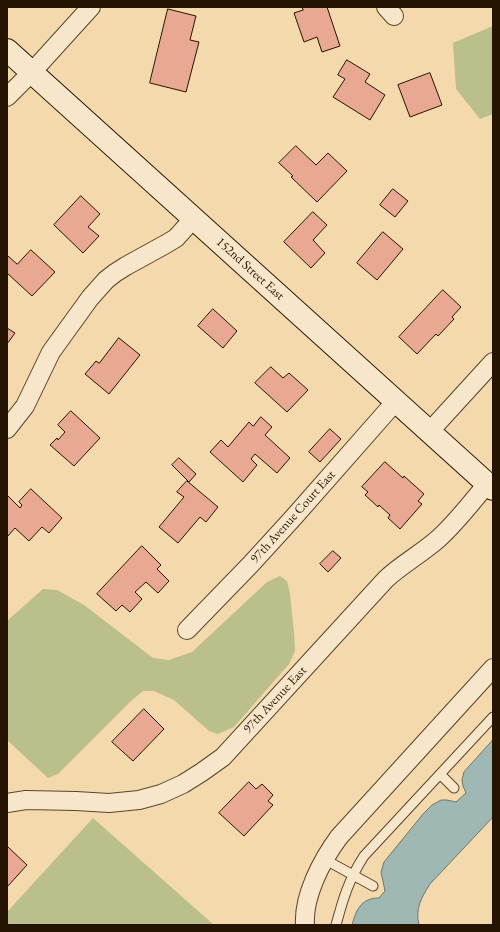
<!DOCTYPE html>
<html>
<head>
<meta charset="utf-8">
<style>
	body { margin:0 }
	#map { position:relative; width:500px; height:932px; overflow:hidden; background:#f4d9ad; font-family:"EB Garamond",serif }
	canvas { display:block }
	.frame { position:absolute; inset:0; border:8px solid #251401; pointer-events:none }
</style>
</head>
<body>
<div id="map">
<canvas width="500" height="932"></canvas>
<div class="frame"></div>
</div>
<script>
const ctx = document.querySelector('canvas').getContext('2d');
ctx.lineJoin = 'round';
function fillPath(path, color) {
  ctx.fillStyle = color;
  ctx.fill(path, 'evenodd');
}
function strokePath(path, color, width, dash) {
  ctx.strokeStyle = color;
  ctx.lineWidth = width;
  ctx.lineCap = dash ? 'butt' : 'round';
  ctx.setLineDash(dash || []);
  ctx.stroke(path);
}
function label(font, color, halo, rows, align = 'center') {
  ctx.font = font + ' "EB Garamond",serif';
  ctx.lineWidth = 3;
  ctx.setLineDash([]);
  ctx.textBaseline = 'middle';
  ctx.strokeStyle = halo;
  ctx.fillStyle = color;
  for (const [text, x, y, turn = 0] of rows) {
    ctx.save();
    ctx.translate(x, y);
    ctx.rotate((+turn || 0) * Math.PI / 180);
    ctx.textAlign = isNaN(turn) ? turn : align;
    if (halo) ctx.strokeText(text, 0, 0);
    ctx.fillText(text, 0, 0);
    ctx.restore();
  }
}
fillPath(new Path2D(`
	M493 26V114L480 119 456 89 453 43Z
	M280 576 287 581 290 594 294 632 295 651 289 664 234 727 218 734 209 731 174 700 154 691H143L131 701 58 774 48 778 7 740V621L43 589 57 590 84 605 153 658 169 660 192 652 267 582Z
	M93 818 214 925H7V912Z`), '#babf8b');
const water = new Path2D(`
	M493 740V817L430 884C421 898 415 909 419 925H352C356 910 361 898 379 898L385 891 381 872 384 862 423 814 432 805 441 800H447L456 802 466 793 463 786 462 780 464 772Z`);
fillPath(water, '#9fb8b4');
strokePath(water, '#6e766c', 1);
const building = new Path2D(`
	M302 7H327L340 46 322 52 317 37 304 42 294 13 303 10Z
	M168 9 196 16 190 40 199 42 186 92 150 83Z
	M347 60 370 74 365 82 385 95 370 120 333 97 345 79 338 75Z
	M430 73 442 105 410 117 398 85Z
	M296 146 316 165 328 153 347 171 317 202 291 177 293 176 279 163Z
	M393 189 408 201 395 217 380 205Z
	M81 196 100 214 88 227 99 236 83 253 54 225Z
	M313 212 327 225 313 240 325 253 311 268 284 242Z
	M383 232 403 249 377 280 357 263Z
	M31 250 55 272 32 296 7 273V257L8 256 17 264Z
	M443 290 461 307 452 317 454 319 438 336 436 334 417 354 399 337Z
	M213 309 237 331 223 348 198 326Z
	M7 328 15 333 7 344Z
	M119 338 140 355 109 394 85 374 96 361 99 363Z
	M271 367 283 378 289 373 308 390 287 412 255 383Z
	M71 411 100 438 74 466 50 445 57 438 58 440 65 432 58 425Z
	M261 417 272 427 265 435 290 458 277 473 255 454 251 459 257 465 243 482 210 452 221 440 228 447 249 422 253 426Z
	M330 429 341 439 320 462 309 452Z
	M179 458 196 474 189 482 172 465Z
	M385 462 403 478 404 476 424 494 418 501 422 504 400 529 388 518 390 515 379 505 378 507 365 495 368 492 362 487Z
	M187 481 218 507 206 522 200 517 178 543 159 527 184 497 177 492Z
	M31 489 62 518 49 533 42 527 29 541 15 528 7 537V495L20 508 22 505 19 502Z
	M142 546 161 565 157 569 169 581 158 593 146 582 135 592 142 599 130 612 122 605 116 611 97 594Z
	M333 551 341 558 328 572 320 564Z
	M144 709 164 729 133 761 112 742Z
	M249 782 256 789 262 784 273 795 268 801 273 805 244 836 219 813Z
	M7 846 27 865 7 887Z`);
fillPath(building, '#e9a891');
strokePath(building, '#251401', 1);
const service = new Path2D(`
	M440 774 454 788
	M324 859 373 886
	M336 925C343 899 349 879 364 856L493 717`);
const minor = new Path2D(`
	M386 7 394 16
	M7 97 32 72 91 7
	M7 429 25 406 51 352 90 298 106 280 115 273 126 266 166 244 176 238 194 218
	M430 431 493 362
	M187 630 251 564 293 518 396 401
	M7 803 26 800 76 801 109 803 139 800 161 794 183 784 202 772 223 757 386 579C402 564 421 554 438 539 456 523 471 503 487 484
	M305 925C303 896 322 860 339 837L493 668`);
const secondary = new Path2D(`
	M7 50 493 489`);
strokePath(service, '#59452c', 11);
strokePath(minor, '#59452c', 20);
strokePath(secondary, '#251401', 24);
strokePath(service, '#f8e6ca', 9);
strokePath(minor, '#f8e6ca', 18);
strokePath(secondary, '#f8e6ca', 22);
label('13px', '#251401', '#f8e6ca', [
	["152nd Street East",250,269,42],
	["97th Avenue Court East",293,517,-48],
	["97th Avenue East",275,700,-47]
]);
</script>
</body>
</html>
